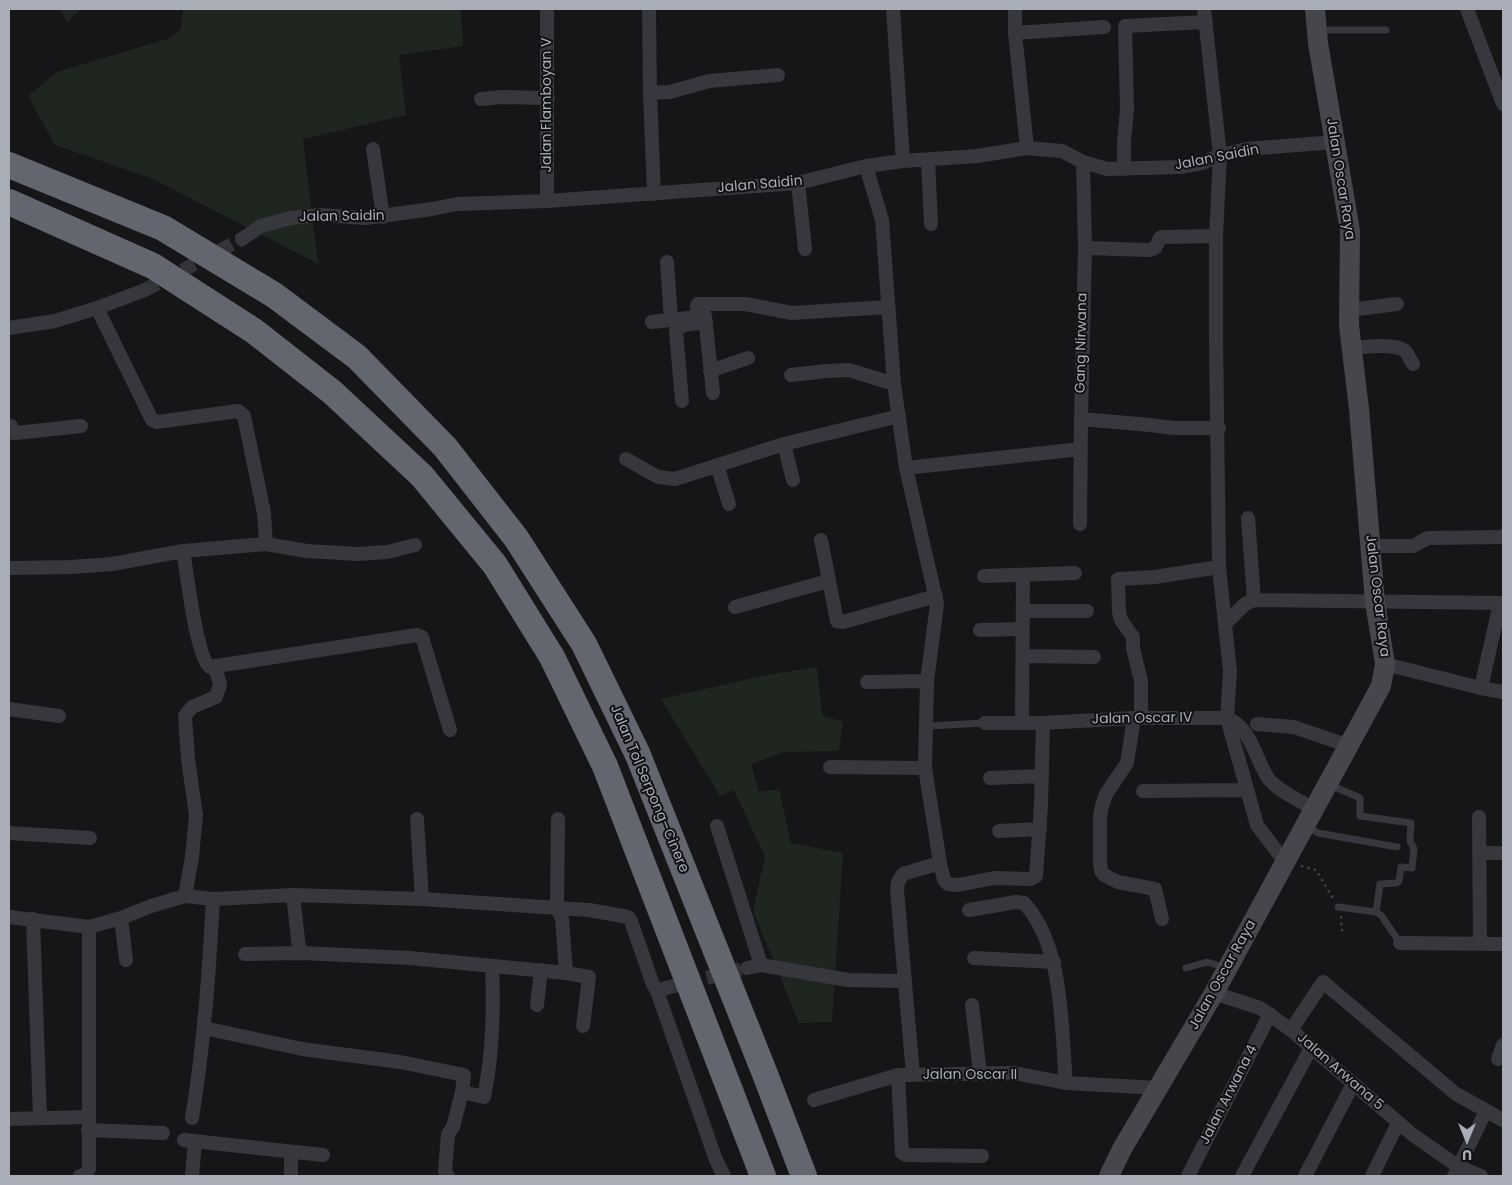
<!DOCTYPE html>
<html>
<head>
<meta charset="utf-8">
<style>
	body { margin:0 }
	#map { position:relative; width:1512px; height:1185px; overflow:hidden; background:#161618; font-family:Poppins,sans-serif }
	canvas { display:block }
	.frame { position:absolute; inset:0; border:10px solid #a8adb8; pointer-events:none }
	.north { position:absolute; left:1442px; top:1115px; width:50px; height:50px; -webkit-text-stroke:4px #111113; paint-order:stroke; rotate:180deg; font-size:14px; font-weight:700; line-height:20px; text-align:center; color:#a8adb8 }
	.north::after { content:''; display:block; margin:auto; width:18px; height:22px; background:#a8adb8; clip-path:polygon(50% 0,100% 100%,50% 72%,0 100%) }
</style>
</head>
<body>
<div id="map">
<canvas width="1512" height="1185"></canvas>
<div class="frame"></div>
<div class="north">U</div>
</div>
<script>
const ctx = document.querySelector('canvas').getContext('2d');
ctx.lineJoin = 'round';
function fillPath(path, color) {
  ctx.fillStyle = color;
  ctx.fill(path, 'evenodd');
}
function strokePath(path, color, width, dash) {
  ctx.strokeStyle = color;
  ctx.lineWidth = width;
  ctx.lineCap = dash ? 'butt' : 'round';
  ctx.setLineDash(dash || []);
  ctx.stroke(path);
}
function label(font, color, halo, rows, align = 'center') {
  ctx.font = font + ' Poppins,sans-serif';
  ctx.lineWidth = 4;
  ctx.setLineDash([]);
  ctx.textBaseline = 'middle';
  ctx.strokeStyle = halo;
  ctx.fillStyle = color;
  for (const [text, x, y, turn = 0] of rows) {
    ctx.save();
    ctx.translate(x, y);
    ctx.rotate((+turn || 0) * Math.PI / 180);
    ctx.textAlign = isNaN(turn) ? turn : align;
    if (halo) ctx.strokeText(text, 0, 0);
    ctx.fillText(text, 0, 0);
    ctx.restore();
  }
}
fillPath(new Path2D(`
	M59 9H81L68 22Z
	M183 9H461L463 46 399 55 406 115 303 139 318 264 151 178 55 145 28 96 57 72 170 38 181 29Z
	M817 667 822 715 843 722 839 751 785 752 751 764 759 792 779 789 791 843 843 853 832 1022 799 1023 753 911 765 857 734 790 720 796 661 699 766 675Z`), '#1e261f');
strokePath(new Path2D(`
	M145 290 242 239
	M666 988 747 968`), '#333438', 14, [14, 7]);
strokePath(new Path2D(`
	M1301 866 1316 870 1334 900
	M1341 916 1342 932`), '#3d3f44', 2.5, [2.5, 4]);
strokePath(new Path2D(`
	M1319 30H1386
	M927 726 985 723
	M1330 785 1360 798V816L1411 823 1410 841 1414 849 1412 868 1401 867 1399 881 1396 883 1380 884 1376 912 1381 915 1400 943
	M1307 826 1318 833 1397 847
	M1338 907 1376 912
	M1186 968 1207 962 1227 968`), '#37383d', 7);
strokePath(new Path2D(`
	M547 9V201
	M649 9 650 93 654 194
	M893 9 903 161
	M1015 9V33L1027 148
	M1204 9 1220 155 1216 236V337L1219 567 1230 671 1227 718 1257 825 1285 862
	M1467 9 1503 104
	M1015 33 1104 27
	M650 93 670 92 709 81 778 75
	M481 99 502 97 548 98
	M373 149 383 217
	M928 160 931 224
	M866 166 882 220 894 384 906 468 937 604 927 681 925 768 940 863 944 880 948 884 958 885 994 878 1030 879 1036 876 1041 805 1043 723
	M1124 169V141L1127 110 1125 26 1206 22
	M798 183 805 249
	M242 239 261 226 291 218 320 215 366 218 432 209 457 204 547 201 798 183 866 166 903 161 977 156 1027 148 1062 151 1083 162 1107 169 1180 167 1202 163 1220 155 1247 149 1335 142
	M1085 248 1149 250 1155 248 1160 238 1162 237 1216 236
	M667 262 671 320
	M97 308 152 420 157 422 238 411 244 416 264 513 266 544
	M1349 310 1397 304
	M705 316 713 393
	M652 322 698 317 697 306 698 304H745L792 313 888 307
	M9 328 55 321 97 308 145 290
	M1352 348C1366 347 1391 343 1404 350 1408 353 1410 360 1413 364
	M710 371 748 358
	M791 375 827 371 849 370 894 384
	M682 401 676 331C682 322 696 324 706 323
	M1081 419 1150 425 1174 428H1219
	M9 426H11L14 433H16L81 426
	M784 444 793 480
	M626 459 658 477 675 479 784 444 899 416
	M717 465 729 504
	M906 468 1081 449
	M1248 518 1254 600
	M1080 524 1081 419 1085 248 1083 162
	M821 540 837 621 843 622 936 596
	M1369 546H1413L1428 538 1503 537
	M183 551 266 544 307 551 358 554 387 552 415 545
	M9 568 71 567 112 564 183 551C187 572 196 657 210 667L417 635 422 637 450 730
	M984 576 1075 573
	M735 607 828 581
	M1023 611H1087
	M1225 624 1245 604 1254 600 1503 603
	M980 630 1023 629
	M1023 656 1094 657
	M1385 664 1481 688 1503 692
	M867 682 927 681
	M1481 688 1500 603
	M9 709 59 716
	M1134 718 1127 763 1106 794 1102 806 1100 816V863L1101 871 1104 875 1118 882 1155 889 1162 919
	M1141 718V681L1133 648V637L1121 620 1119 612 1118 579 1155 577 1219 567
	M985 723H1043L1134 718H1227C1251 727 1255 758 1268 778 1276 790 1301 801 1314 809
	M1022 723 1023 575
	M1257 724 1294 727 1349 746
	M830 767 925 768
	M990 778 1042 776
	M1143 791 1246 790
	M1479 817 1480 943
	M417 819 422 899
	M717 826 761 965
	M999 831 1040 829
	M9 833 90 838
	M1479 853H1503
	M293 895 299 948 301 953 410 958 566 973 562 918 557 909 558 819
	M185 896 192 857 196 815 188 759 185 716 192 707 216 697 220 685 215 666
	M969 910 1016 902 1024 903C1064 946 1061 1028 1066 1083
	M9 917 89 927 121 918 151 906 185 896 213 899 293 895 422 899 589 910 628 917 631 921 652 982 657 991 666 988
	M121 918 126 960
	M33 919 40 1118
	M1400 943 1503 944
	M245 954 301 953
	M974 958 1054 962
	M747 968 761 965 848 980 904 981
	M566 973 589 977 583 1026
	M657 991 716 1160 724 1176
	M1214 993 1260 1008 1291 1030 1413 1135 1459 1167 1481 1176
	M537 1005 541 970
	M972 1005 980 1073
	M204 1028 302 1049 400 1062 464 1075 462 1092 453 1127 448 1134 445 1171 448 1176
	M1291 1030 1323 982 1456 1094 1503 1120
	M1498 1059 1503 1045
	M898 1075 902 1153 906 1155 982 1156
	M913 1075 897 890 898 882 903 874 940 863
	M462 1092 484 1097C493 1053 494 1010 492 966
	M814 1100 898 1075 1014 1073 1066 1083 1158 1088
	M192 1118C204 1045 209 973 213 899
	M9 1119 88 1117
	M88 1130 163 1133
	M184 1140 323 1155
	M80 1176 85 1175 89 1169V927
	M192 1176 195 1142
	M291 1176V1153
	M1188 1176 1270 1014
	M1242 1176 1311 1048
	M1305 1176 1353 1084
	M1372 1176 1398 1123
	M1454 1176 1486 1111`), '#37383d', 14);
strokePath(new Path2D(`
	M1109 1176 1122 1149 1214 993 1381 686 1385 664 1375 602 1359 409 1349 325 1350 231 1318 43 1315 9`), '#45474d', 20);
strokePath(new Path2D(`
	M9 165 163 228 274 295 357 357 445 447 516 538 584 644 638 755 765 1074 804 1176
	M9 202 153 266 254 331 332 392 422 476 495 565 552 657 605 766 763 1176`), '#63666e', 26);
label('14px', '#a8adb8', '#111113', [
	["Jalan Flamboyan V",547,105,-90],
	["Jalan Saidin",1217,158,-11],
	["Jalan Oscar Raya",1340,179,81],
	["Jalan Saidin",760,185,-5],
	["Jalan Saidin",342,217,-1],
	["Gang Nirwana",1082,343,-89],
	["Jalan Oscar Raya",1377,596,83],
	["Jalan Oscar IV",1142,719,-1],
	["Jalan Tol Serpong–Cinere",649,789,67],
	["Jalan Oscar Raya",1223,975,-61],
	["Jalan Arwana 5",1340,1072,41],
	["Jalan Oscar II",970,1075],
	["Jalan Arwana 4",1229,1095,-63]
]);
</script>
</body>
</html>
